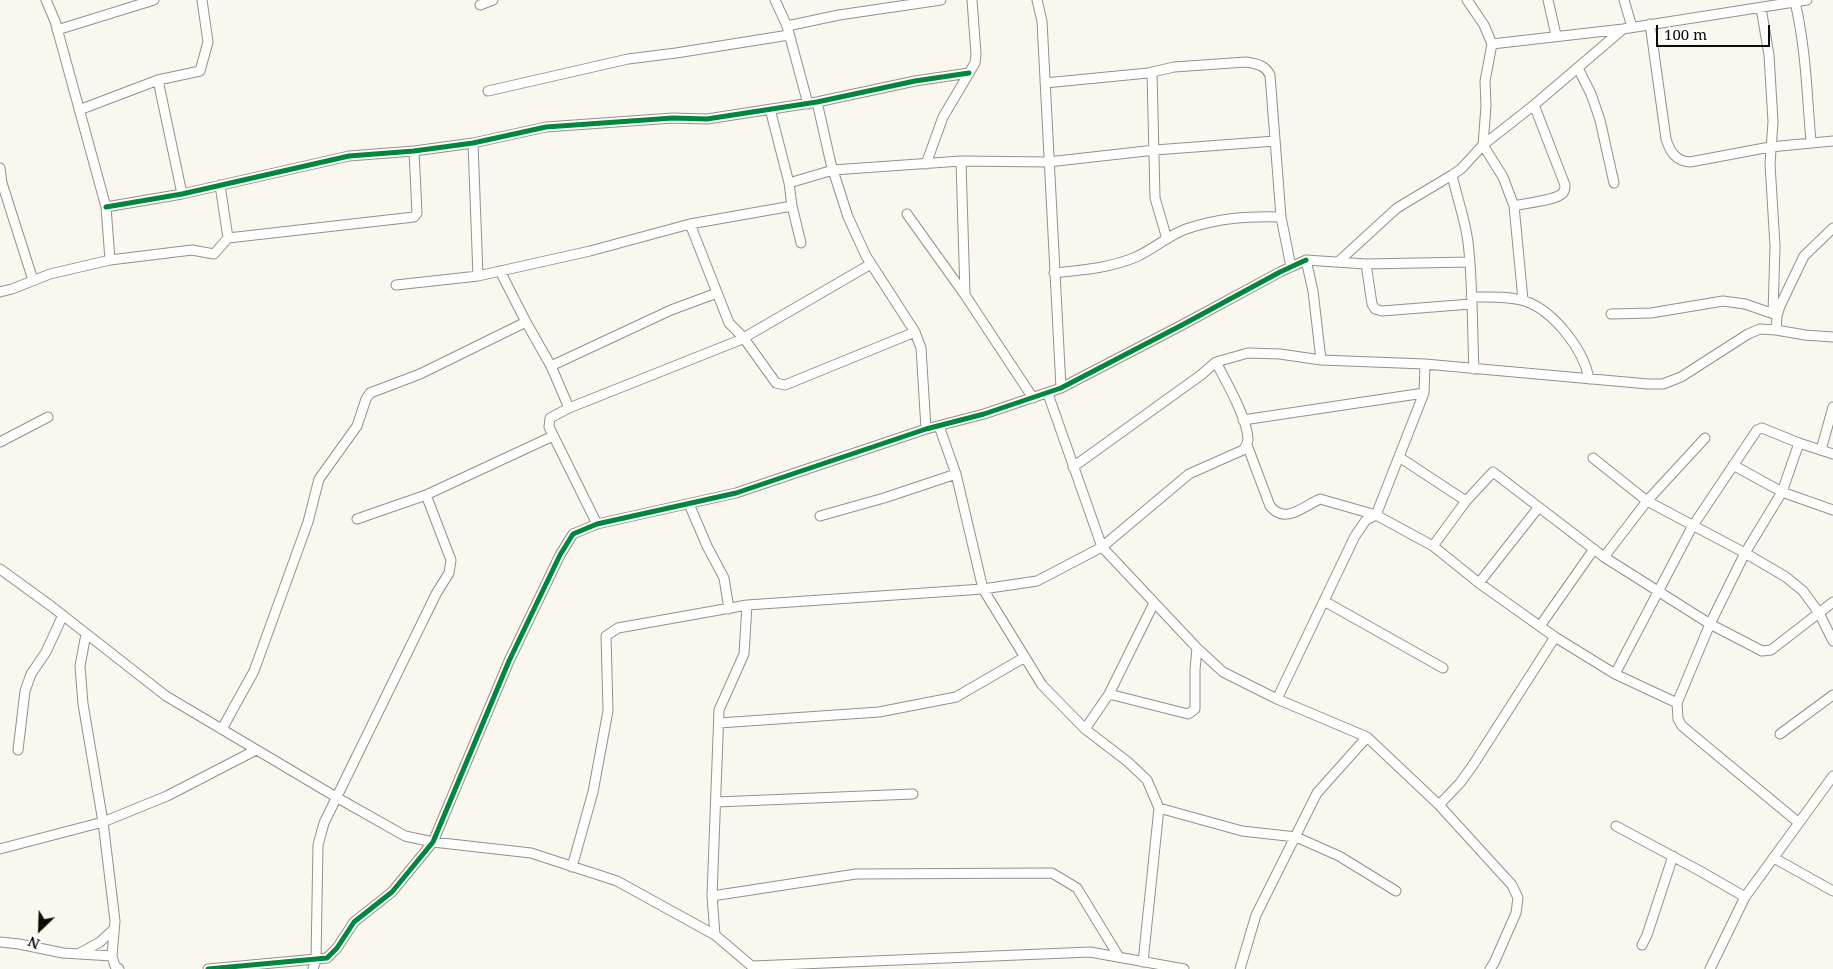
<!DOCTYPE html>
<html>
<head>
<meta charset="utf-8">
<style>
	body { margin:0 }
	#map { position:relative; width:1833px; height:969px; overflow:hidden; background:#faf7ef; font-family:"Noto Serif",serif }
	canvas { display:block }
	.north { position:absolute; left:15px; top:904px; width:50px; height:50px; -webkit-text-stroke:4px #fff; paint-order:stroke; rotate:204deg; font-size:14px; font-weight:700; line-height:20px; text-align:center; color:#0b0b0b }
	.north::after { content:''; display:block; margin:auto; width:18px; height:22px; background:#0b0b0b; clip-path:polygon(50% 0,100% 100%,50% 72%,0 100%) }
	.scale { position:absolute; left:1656px; top:25px; width:114px; height:22px; box-sizing:border-box; border:2px solid #0b0b0b; border-top:0; padding-left:6px; font-size:15px; line-height:18px; white-space:nowrap; color:#0b0b0b; -webkit-text-stroke:4px #fff; paint-order:stroke }
</style>
</head>
<body>
<div id="map">
<canvas width="1833" height="969"></canvas>
<div class="north">N</div>
<div class="scale">100 m</div>
</div>
<script>
const ctx = document.querySelector('canvas').getContext('2d');
ctx.lineJoin = 'round';
function strokePath(path, color, width, dash) {
  ctx.strokeStyle = color;
  ctx.lineWidth = width;
  ctx.lineCap = dash ? 'butt' : 'round';
  ctx.setLineDash(dash || []);
  ctx.stroke(path);
}
const minor = new Path2D(`
	M46 0 55 21 106 207 110 260
	M775 0 787 26 808 104
	M1037 0 1042 21 1061 388
	M1467 0 1484 25 1492 44 1485 81 1486 106 1483 145 1461 169 1452 175C1457 198 1465 219 1468 242 1473 284 1472 327 1474 369
	M1548 0 1556 35
	M1624 0 1632 27
	M1795 2C1806 48 1807 96 1811 142
	M480 5 493 0
	M1761 8 1769 55 1773 122 1770 164 1775 246 1773 314
	M1650 24 1666 139C1670 152 1676 161 1690 162L1770 147 1833 141
	M787 26 839 15 941 0
	M57 30 154 0
	M1492 44 1623 29 1807 0
	M1578 68 1591 94 1600 120 1614 183
	M1152 72 1155 198 1167 239
	M158 80 182 194
	M1045 83 1148 73 1174 67 1246 62C1257 64 1265 65 1270 75L1281 217
	M488 91 628 59 676 53 789 35
	M817 102 831 164 848 217 866 256 915 332 921 348 926 429
	M770 109 789 183 792 206 801 243
	M79 110 158 80 200 71 208 42 202 0
	M473 143 478 276
	M961 161 965 295
	M926 164 943 117 975 63 976 54 972 0
	M0 168 2 183 33 280
	M789 183 833 170 961 161 1048 162 1155 150 1275 141
	M220 185 228 238
	M1514 206C1525 203 1555 201 1563 193 1565 190 1565 189 1565 185L1534 105
	M106 207 182 194 349 156 414 151 473 143 546 127 673 118 707 119 817 102 915 81 969 73
	M907 214 965 295 1033 398
	M690 224 729 323 743 337 776 383 785 385 915 332
	M1338 262 1397 208 1452 175
	M1366 264 1372 304 1375 309 1382 311 1471 304
	M500 271 526 322 551 366 569 408
	M1054 273C1082 270 1110 268 1136 257 1154 249 1169 235 1186 229 1219 218 1246 216 1281 217L1291 267
	M396 285 478 276 590 251 690 224 792 206
	M0 292 12 289 50 274 110 260 192 250 214 254 228 238 414 217 417 213 414 151
	M1471 297C1488 297 1509 296 1525 301 1554 311 1584 350 1589 379
	M1523 300 1514 206 1503 177 1483 145 1534 105 1623 29
	M1611 314 1651 313 1723 301 1745 304 1777 315
	M1776 330 1777 316 1780 306 1804 256 1833 228
	M1321 360 1425 364 1648 384H1663L1681 377 1748 334 1760 329 1776 330 1805 335 1833 337
	M551 366 671 310 717 293
	M1048 394 1102 547 1197 648 1223 672 1277 699 1367 737 1439 805 1512 885 1518 898 1516 913 1494 963 1490 969
	M1243 420 1424 393
	M939 426 956 474 983 589 1042 685 1085 729 1128 762 1147 780 1159 808 1143 962
	M0 442 48 417
	M1247 445 1270 506C1285 525 1304 506 1320 499L1376 515 1433 546 1479 583 1555 637 1615 674 1677 703 1678 719 1682 726 1799 823
	M1821 450 1833 407
	M1399 457 1466 501
	M1593 458 1647 501 1705 438
	M1733 465 1782 492 1833 510
	M1073 467 1201 375 1216 362 1248 353 1280 354 1321 360 1313 291 1306 260 1366 264 1469 262
	M689 504 707 546 724 578 729 609
	M820 516 884 498 956 474
	M357 519 426 495 553 436
	M597 524 549 427 550 418 569 408 740 340 871 264
	M1433 546 1466 501 1493 472 1604 557 1710 624 1762 651 1771 650 1833 602
	M1604 557 1647 501 1745 553 1786 577 1803 591 1819 613 1833 641
	M0 569 51 606 166 696 336 797 405 836 433 842 531 853 617 881 715 935 755 969
	M1479 583 1538 508
	M1324 601 1443 668
	M1540 626 1594 549
	M86 634 80 666 83 704 103 822 115 921 112 956 115 966 119 969
	M1615 674 1692 527 1757 430 1762 428 1799 443 1833 454
	M1109 694 1188 714 1195 709V670L1197 648
	M1277 699 1355 536 1366 520 1376 515 1424 393 1425 364
	M1677 703 1710 624 1745 553 1782 492 1799 443
	M719 723 879 712 956 697 1025 657
	M222 729 254 671 308 522 319 479 357 426 366 399 370 393 420 374 526 322
	M1085 729 1109 694 1154 603
	M1780 734 1833 695
	M18 750 25 691 31 674 46 652 63 615
	M716 802 913 794
	M1439 805 1460 783 1473 765 1555 637
	M1159 808 1242 831 1296 837 1339 856 1396 891
	M1616 826 1700 871 1745 897
	M0 849 103 822 167 796 256 750
	M1774 858 1833 891
	M572 867 593 792 608 711 606 636 618 628 747 605 983 589 1037 581 1102 547 1189 474 1243 450C1246 446 1248 444 1248 439 1247 417 1226 382 1216 362
	M712 896 856 874 1052 873 1077 888 1119 957
	M715 935 712 896 719 710 744 654 747 605
	M0 942 19 944 63 953 112 956
	M1642 945 1647 935 1673 856
	M80 953 100 942 114 929
	M753 966 1090 952 1184 969
	M208 969 327 958 337 948 354 922 392 892 433 842 509 661 560 555 573 534 597 524 736 493 926 429 984 414 1061 388 1182 325 1280 272 1306 260
	M313 969 316 960 318 845 324 823 436 594 449 573 451 560 426 495
	M1240 969 1256 915 1317 793 1367 737
	M1710 969 1745 897 1833 776`);
strokePath(minor, '#93918e', 11);
strokePath(minor, '#fefefd', 9);
strokePath(new Path2D(`
	M106 207 182 194 349 156 414 151 473 143 546 127 673 118 707 119 817 102 915 81 969 73
	M208 969 327 958 337 948 354 922 392 892 433 842 509 661 560 555 573 534 597 524 736 493 926 429 984 414 1061 388 1182 325 1280 272 1306 260`), '#00873e', 5);
</script>
</body>
</html>
